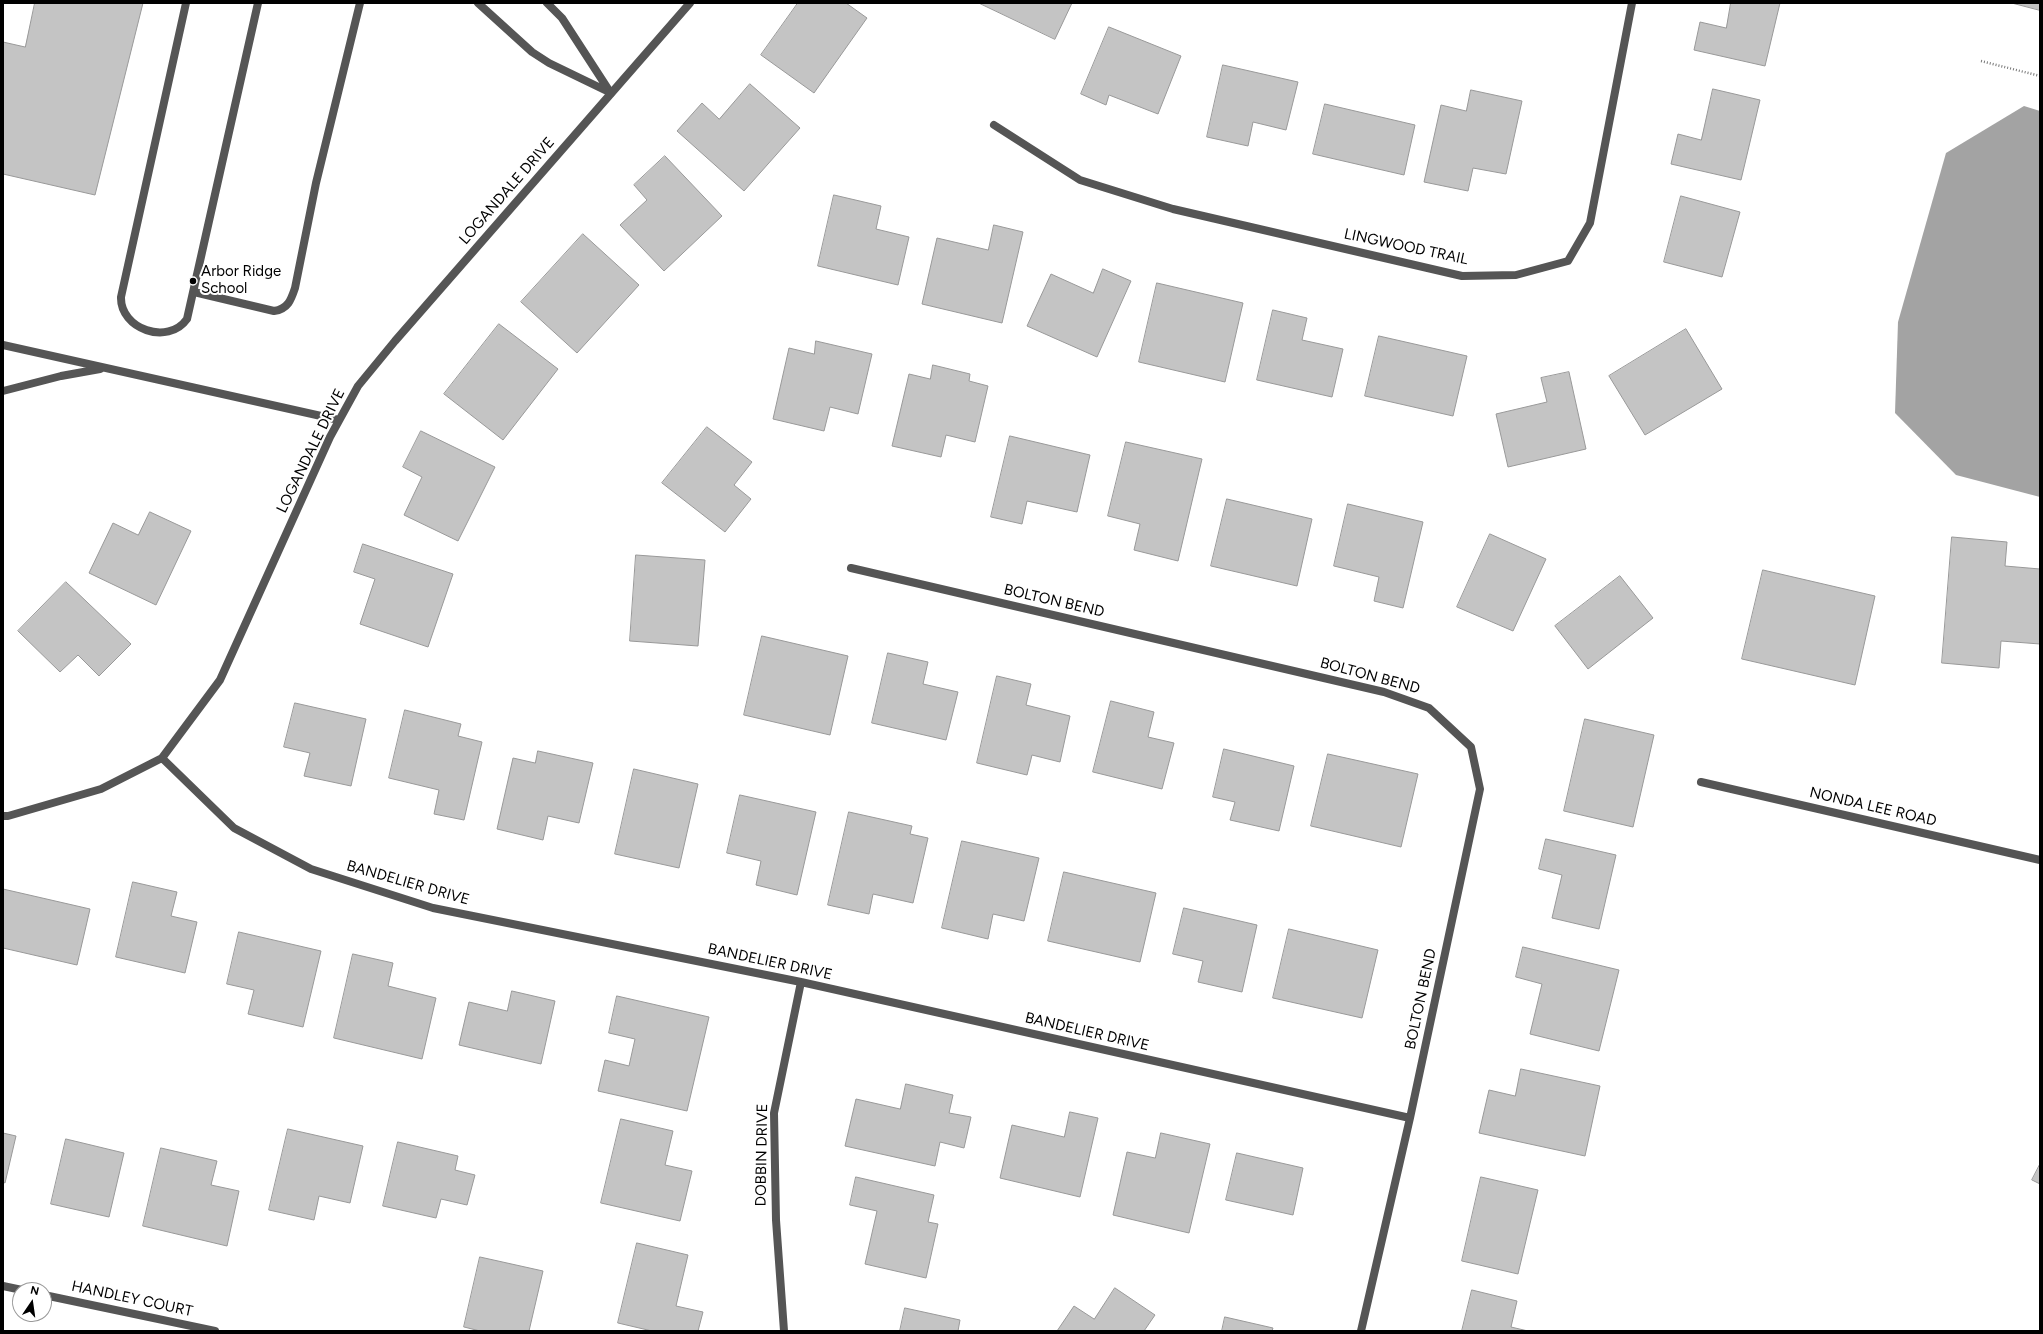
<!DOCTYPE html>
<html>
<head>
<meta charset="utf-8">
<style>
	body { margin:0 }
	#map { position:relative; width:2043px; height:1334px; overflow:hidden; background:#fff; font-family:Figtree,sans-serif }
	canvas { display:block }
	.frame { position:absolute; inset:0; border:4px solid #000; pointer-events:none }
	.north { position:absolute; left:12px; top:1282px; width:40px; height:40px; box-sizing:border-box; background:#fff; border:1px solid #999; border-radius:50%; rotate:13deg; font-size:11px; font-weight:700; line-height:16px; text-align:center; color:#000 }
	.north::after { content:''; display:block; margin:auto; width:14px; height:18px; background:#000; clip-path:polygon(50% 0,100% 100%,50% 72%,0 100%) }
</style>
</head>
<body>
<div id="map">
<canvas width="2043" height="1334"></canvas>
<div class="frame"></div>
<div class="north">N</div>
</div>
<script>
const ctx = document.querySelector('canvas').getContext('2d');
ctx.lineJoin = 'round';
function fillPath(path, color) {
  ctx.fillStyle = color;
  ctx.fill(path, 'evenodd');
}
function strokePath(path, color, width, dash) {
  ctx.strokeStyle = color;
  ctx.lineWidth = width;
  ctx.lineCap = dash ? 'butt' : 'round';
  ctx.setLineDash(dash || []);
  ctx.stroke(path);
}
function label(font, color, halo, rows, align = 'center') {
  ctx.font = font + ' Figtree,sans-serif';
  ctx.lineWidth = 4;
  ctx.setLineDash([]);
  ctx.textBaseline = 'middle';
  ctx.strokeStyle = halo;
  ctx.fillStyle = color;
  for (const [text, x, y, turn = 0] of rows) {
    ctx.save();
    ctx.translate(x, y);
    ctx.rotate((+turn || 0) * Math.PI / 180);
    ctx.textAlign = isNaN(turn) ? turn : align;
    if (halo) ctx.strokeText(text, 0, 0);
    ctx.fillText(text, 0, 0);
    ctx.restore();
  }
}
fillPath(new Path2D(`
	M2024 106 2040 111V497L1956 475 1895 413 1898 322 1946 153Z`), '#a3a3a3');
const building = new Path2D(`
	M35 3H143L95 195 3 174V42L25 47Z
	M798 3H846L867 18 814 93 761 55Z
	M979 3H1072L1055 39Z
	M1731 3H1780L1765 66 1694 50 1700 22 1726 28Z
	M2012 3H2040V10Z
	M1109 27 1181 56 1158 114 1109 95 1106 105 1081 94Z
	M1223 65 1298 82 1286 130 1253 122 1248 146 1207 137Z
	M750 84 800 128 744 191 677 131 702 103 719 119Z
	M1713 89 1760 100 1741 180 1671 164 1678 134 1701 140Z
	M1471 90 1522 101 1506 174 1473 168 1468 191 1424 182 1441 105 1466 111Z
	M1325 104 1415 125 1404 175 1313 154Z
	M665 156 722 216 664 271 620 225 647 200 634 185Z
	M834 195 881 206 876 229 909 237 898 285 818 266Z
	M1681 196 1740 212 1722 277 1664 262Z
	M994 225 1023 232 1002 323 922 304 937 238 988 250Z
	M583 234 639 285 577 353 521 302Z
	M1103 269 1131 281 1097 357 1027 326 1051 274 1093 293Z
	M1157 283 1243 303 1225 382 1139 362Z
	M1273 310 1307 318 1302 340 1343 349 1332 397 1257 380Z
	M499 324 558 369 503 440 444 394Z
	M1686 329 1722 389 1645 435 1609 376Z
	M1379 336 1467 356 1453 416 1365 396Z
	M816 341 872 354 858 414 830 407 824 431 773 419 789 348 814 354Z
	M933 365 970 374 969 381 988 386 975 442 946 435 941 457 892 446 909 374 930 379Z
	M1569 372 1586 449 1508 467 1496 414 1547 402 1541 378Z
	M707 427 752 462 734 485 751 499 725 532 662 483Z
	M421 431 495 467 458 541 404 515 422 477 403 467Z
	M1010 436 1090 455 1077 512 1027 501 1022 524 991 517Z
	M1126 442 1202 459 1178 561 1134 550 1140 524 1108 516Z
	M1227 499 1312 519 1297 586 1211 566Z
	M1348 504 1423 522 1403 608 1374 601 1379 577 1334 566Z
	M150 512 191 531 156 605 89 573 113 523 138 535Z
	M1490 534 1546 559 1513 631 1457 607Z
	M1952 537 2007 542 2005 566 2040 569V644L2001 641 1999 668 1942 663Z
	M363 544 453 574 428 647 360 624 375 579 354 572Z
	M636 555 705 560 698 646 630 641Z
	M1763 570 1875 596 1855 685 1742 659Z
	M1620 576 1653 618 1588 669 1555 626Z
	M66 582 131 644 99 676 78 655 60 672 18 631Z
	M762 636 848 656 830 735 744 715Z
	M888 653 928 662 923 684 958 692 946 740 872 723Z
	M997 676 1031 684 1026 705 1070 716 1060 762 1032 755 1027 775 977 763Z
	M1111 701 1154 712 1148 737 1174 743 1162 789 1093 772Z
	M295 703 366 719 351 786 304 776 310 753 284 747Z
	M405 710 461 724 458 736 482 742 464 820 434 814 439 790 389 778Z
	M1585 719 1654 735 1633 827 1564 811Z
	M1224 749 1294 766 1279 831 1230 820 1235 802 1213 797Z
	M538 751 593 763 579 823 548 816 543 840 497 829 513 758 535 763Z
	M1328 754 1418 774 1401 847 1311 826Z
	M634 769 698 784 679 868 615 854Z
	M740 795 816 812 797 895 756 885 761 861 727 853Z
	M849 812 912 826 910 834 928 838 913 903 873 894 869 914 828 905Z
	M1546 839 1616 855 1599 929 1552 918 1562 875 1539 869Z
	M962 841 1039 858 1024 921 993 914 988 939 942 928Z
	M1064 872 1156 893 1140 962 1048 941Z
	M133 882 177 892 171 916 197 922 185 973 116 957Z
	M3 889 90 909 77 965 3 948Z
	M1184 908 1257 925 1242 992 1198 982 1203 961 1173 954Z
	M1289 929 1378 950 1362 1018 1273 998Z
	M239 932 321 951 303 1027 248 1014 254 990 227 984Z
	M1523 947 1619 970 1599 1051 1530 1034 1542 984 1516 977Z
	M353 954 393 963 388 986 436 998 422 1059 334 1038Z
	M512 991 555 1001 541 1064 459 1045 469 1002 507 1011Z
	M617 996 709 1017 687 1111 598 1091 605 1060 629 1066 635 1039 609 1033Z
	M1521 1069 1600 1086 1585 1156 1479 1133 1489 1090 1515 1096Z
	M906 1084 953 1095 949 1113 971 1117 964 1148 940 1142 935 1166 845 1146 856 1099 900 1109Z
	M1070 1112 1098 1118 1080 1197 1000 1178 1012 1125 1064 1137Z
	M621 1119 673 1131 665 1165 692 1171 680 1221 601 1203Z
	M288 1129 363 1146 350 1203 319 1196 314 1220 269 1210Z
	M3 1133 16 1136 5 1183 3 1182Z
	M1161 1133 1210 1144 1189 1233 1113 1215 1127 1152 1155 1158Z
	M66 1139 124 1153 109 1217 51 1204Z
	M398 1142 458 1156 455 1170 475 1175 467 1205 441 1199 436 1218 383 1206Z
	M161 1148 217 1161 211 1185 239 1191 227 1246 143 1226Z
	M1237 1153 1303 1168 1293 1215 1226 1200Z
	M2040 1164V1184L2032 1180Z
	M856 1177 934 1195 928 1222 938 1224 926 1278 865 1264 877 1211 850 1205Z
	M1481 1177 1538 1190 1518 1274 1462 1261Z
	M637 1243 688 1255 676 1306 703 1312 698 1331H652L618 1323Z
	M480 1257 543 1271 529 1331H480L464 1327Z
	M1115 1288 1155 1315 1144 1331H1057L1074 1306 1094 1319Z
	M1472 1290 1517 1301 1511 1327 1528 1331H1462Z
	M905 1308 960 1320 958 1331H900Z
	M1225 1317 1273 1328 1272 1331H1222Z`);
fillPath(building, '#c4c4c4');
strokePath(building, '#999', 1);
strokePath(new Path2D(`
	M1981 61 2040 76`), '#777', 2.5, [1, 2]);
strokePath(new Path2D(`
	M186 3 121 297C120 329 168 346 187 319L258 3
	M478 3 532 52 549 63 611 93
	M547 3 562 18 610 92
	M194 292 274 311C288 309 291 300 295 288L316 183 360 3`), '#555', 8);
strokePath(new Path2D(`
	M994 125 1080 180 1173 209 1462 276 1516 275 1568 261 1590 223 1632 3
	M3 345 339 420
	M3 391 61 376 100 369
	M851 568 1384 692 1429 708 1471 747 1480 789 1410 1118 1361 1331
	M162 758 234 828 311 869 433 908 801 982 1410 1118
	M1701 782 2040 860
	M3 816H8L101 789 162 758 220 680 330 437 358 386 395 341 690 3
	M3 1286 22 1290
	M44 1295 215 1331
	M784 1331 776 1220 774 1113 801 982`), '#555', 8);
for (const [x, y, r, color] of [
	[193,281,4,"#000"]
]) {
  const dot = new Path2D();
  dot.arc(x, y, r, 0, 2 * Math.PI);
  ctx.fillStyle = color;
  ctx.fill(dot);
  strokePath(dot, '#fff', 1.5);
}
label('15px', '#000', '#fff', [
	["LOGANDALE DRIVE",507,191,-49],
	["LINGWOOD TRAIL",1406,247,12],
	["LOGANDALE DRIVE",311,451,-64],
	["BOLTON BEND",1054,601,13],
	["BOLTON BEND",1370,676,15],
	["NONDA LEE ROAD",1873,807,13],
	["BANDELIER DRIVE",408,883,16],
	["BANDELIER DRIVE",770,962,12],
	["BOLTON BEND",1421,999,-78],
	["BANDELIER DRIVE",1087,1032,13],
	["DOBBIN DRIVE",762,1155,-89],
	["HANDLEY COURT",132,1299,12]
]);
label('15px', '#000', '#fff', [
	["Arbor Ridge",201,272],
	["School",201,289]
], 'left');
</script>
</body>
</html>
